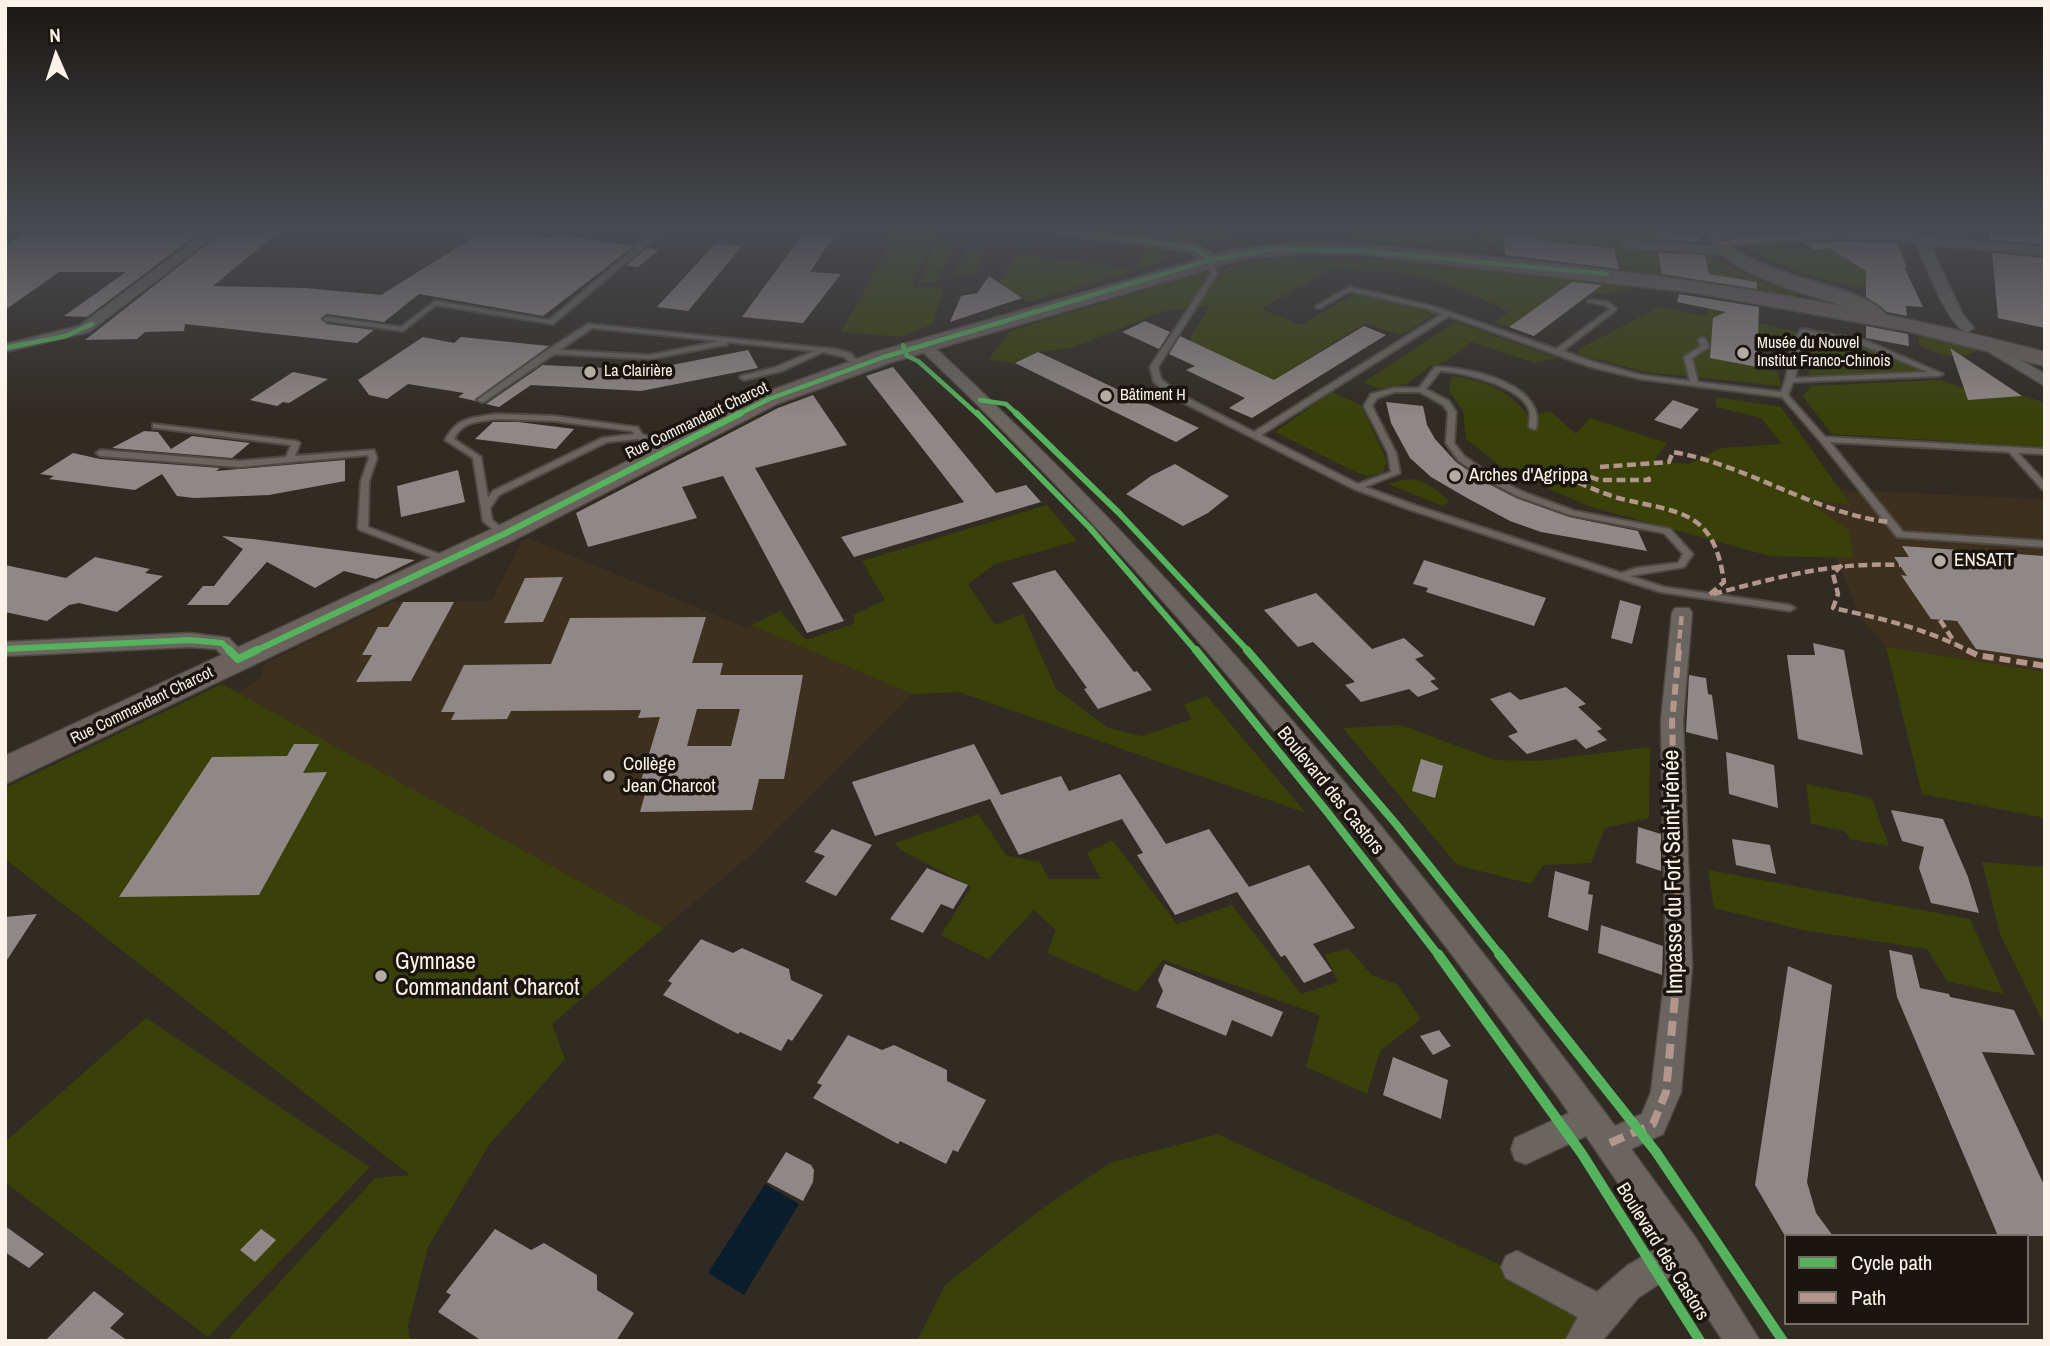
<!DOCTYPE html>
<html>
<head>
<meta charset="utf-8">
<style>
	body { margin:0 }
	#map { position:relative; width:2050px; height:1346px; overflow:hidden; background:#312b24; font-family:"Archivo Narrow",sans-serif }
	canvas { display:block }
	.frame { position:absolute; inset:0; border:7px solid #fbf3ea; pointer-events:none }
	.legend { position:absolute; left:1784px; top:1234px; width:245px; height:91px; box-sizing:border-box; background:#1a150f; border:2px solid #746e67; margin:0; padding:9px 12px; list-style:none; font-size:21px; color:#fbf3ea }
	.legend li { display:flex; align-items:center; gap:14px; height:35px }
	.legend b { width:35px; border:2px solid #746e67 }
	.north { position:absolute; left:21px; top:21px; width:70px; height:70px; -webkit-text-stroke:5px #1a150f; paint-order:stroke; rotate:357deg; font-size:19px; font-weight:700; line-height:28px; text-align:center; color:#fbf3ea }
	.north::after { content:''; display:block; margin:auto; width:24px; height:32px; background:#fbf3ea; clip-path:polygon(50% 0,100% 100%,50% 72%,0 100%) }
</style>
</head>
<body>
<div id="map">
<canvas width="2050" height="1346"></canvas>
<div class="frame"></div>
<ul class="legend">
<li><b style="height:9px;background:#56b35d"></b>Cycle path</li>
<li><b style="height:9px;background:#b2968c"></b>Path</li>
</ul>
<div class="north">N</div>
</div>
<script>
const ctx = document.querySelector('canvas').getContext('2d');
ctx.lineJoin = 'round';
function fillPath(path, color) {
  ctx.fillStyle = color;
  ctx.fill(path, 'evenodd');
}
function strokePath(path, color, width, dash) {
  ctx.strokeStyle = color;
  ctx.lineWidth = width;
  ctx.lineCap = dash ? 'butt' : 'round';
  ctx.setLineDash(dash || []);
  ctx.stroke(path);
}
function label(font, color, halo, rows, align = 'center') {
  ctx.font = font + ' "Archivo Narrow",sans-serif';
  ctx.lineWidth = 7;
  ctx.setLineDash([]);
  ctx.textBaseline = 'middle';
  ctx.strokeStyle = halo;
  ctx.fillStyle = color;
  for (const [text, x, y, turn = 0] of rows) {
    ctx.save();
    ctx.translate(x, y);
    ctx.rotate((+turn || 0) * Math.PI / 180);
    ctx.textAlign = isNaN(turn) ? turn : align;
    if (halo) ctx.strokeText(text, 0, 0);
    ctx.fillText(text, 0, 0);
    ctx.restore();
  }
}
fillPath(new Path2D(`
	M1808 489 2045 499V672L1886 647 1860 616Z
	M528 538 747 628 751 625 912 694 747 858 664 928 238 693 261 677 264 664 392 602 491 601 522 541Z`), '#3e301e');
fillPath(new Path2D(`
	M898 230 939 231 912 282 915 286 938 287 942 291 933 324 900 337 841 332Z
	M1136 230H1233L1230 236 1186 241 1143 234Z
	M1355 230H1458L1490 251 1357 240Z
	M1475 230H1651L1654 250 1707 253 1747 276 1798 294 1796 298 1644 273 1508 256Z
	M1767 244 1784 249 1875 248 1908 271 1909 276C1896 280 1880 287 1867 287 1842 288 1768 264 1750 246Z
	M1148 246 1167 253V261L1028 302 999 282 1017 254 1130 268 1137 267Z
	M934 247 952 249 936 283H918Z
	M965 250 985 252 972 276 956 274Z
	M1277 257 1375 259 1637 285C1615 297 1589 294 1566 286L1509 327 1494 323 1508 312C1485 299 1431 276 1405 273 1380 271 1359 274 1335 266L1261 309 1301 325 1354 294 1438 313 1400 335 1365 323 1245 398 1252 370 1198 344 1181 353 1210 305 1161 312 1071 348 1038 352 1015 363 988 360 1010 331 1197 274Z
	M1659 307 1707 316 1708 307 1755 316 1758 323 1798 332 1792 342 1727 332 1726 361 1778 372 1781 386 1645 372 1577 354 1579 349Z
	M1456 322 1557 358 1535 363 1471 342 1447 361 1429 367 1407 384 1379 389 1364 382Z
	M1918 334 1971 343 1978 351C1956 361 1940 356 1919 345Z
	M1809 344H1854L1901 358 1930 373 1809 375Z
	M1452 376C1486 381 1509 389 1529 417L1550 411 1576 434 1590 418 1667 443 1654 461 1689 464 1721 448 1782 444 1761 418 1716 407V397L1781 407 1851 505 1821 500 1813 505 1849 530 1853 558 1770 556 1591 507 1504 469 1466 439 1463 411 1449 390Z
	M1940 380 1994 398 2022 396 2045 402V447L1832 434 1803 397 1810 386Z
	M1332 392 1361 405 1387 461 1382 474 1367 476 1353 471 1275 432Z
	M1407 479C1424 479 1438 490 1449 502L1443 506 1388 484Z
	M1047 505 1077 541 995 564 968 584 995 625 1023 614 1056 689 1108 728 1142 736 1192 719 1184 705 1207 696 1306 813 959 692 912 694 751 625 780 611 806 640 855 623 853 615 885 600 862 561Z
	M1886 647 2045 672V818L1922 794Z
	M222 684 664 928 552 1024 565 1059 489 1145 428 1247 408 1326 410 1341H226L375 1178 410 1175 5 859V788Z
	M1401 725 1495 760 1537 761 1650 747 1649 818 1605 828 1591 863 1543 865 1531 884 1457 865 1343 728Z
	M1806 784 1872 798 1889 846 1850 839 1845 831 1811 824Z
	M978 814 1007 856 1040 862 1049 879H1101L1087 853 1112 840 1177 924 1232 905 1301 994 1338 982 1325 954 1349 949 1373 976 1397 984 1421 1019 1380 1051 1367 1094 1306 1067 1320 1015 1163 960 1137 992 1047 953 1056 930 1034 910 988 959 941 935 971 887 901 850 895 843Z
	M1982 862 2045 867V1026L2000 934Z
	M1708 870 1970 919 2004 994 1947 981 1927 949 1803 930 1714 908Z
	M146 1018 370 1167 208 1337 5 1182V1142Z
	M1218 1134 1600 1311 1582 1341H917L945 1285 1044 1207 1110 1163Z`), '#394109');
fillPath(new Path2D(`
	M765 1184 799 1204 744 1295 708 1273Z`), '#0a1d2c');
fillPath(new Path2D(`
	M33 230H203L87 317 64 316 126 272H59L5 310V245Z
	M225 230H281L213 286 305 288 381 295 480 233 487 235 495 230 550 238 555 234 634 246 543 316 419 294 384 322 327 314 321 318 327 324 374 330 357 343 185 324 184 331 145 332 137 339 85 340Z
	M806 230H838L810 272 841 274 803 323 742 317Z
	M1509 230H1532V236L1538 237V240L1614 249 1619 269 1505 255 1504 233H1509Z
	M1653 230 1700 234 1701 242 1655 239Z
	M1990 230H2045V244L1991 240Z
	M1837 241 1897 242 1907 268 1904 267 1923 307 1906 306 1907 316 1887 312 1866 297V271L1829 248 1814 250 1804 243Z
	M715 244 742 246 688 311 657 307Z
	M647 248 659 250 638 267 626 266Z
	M1658 253 1705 255 1709 274 1757 282V289L1662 274Z
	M1992 253 2045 258V328L1998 318Z
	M989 276 1022 298 950 322 961 296 977 293Z
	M1572 282 1602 285 1534 336 1509 327Z
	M1679 294 1759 307 1757 367 1710 358 1713 318 1726 312 1677 302Z
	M1145 321 1170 332 1159 349 1122 332Z
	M1364 326 1386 335 1252 418 1229 408 1245 398 1186 370 1195 366 1169 354 1180 336 1274 380Z
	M1866 326 1908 334 1909 346 1866 338Z
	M423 337 454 343 461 337 549 346 475 401 458 397 464 393 408 384 387 399 369 395 358 380Z
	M1950 348 2022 396 1968 400Z
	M748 350 758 368 641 391 531 385 499 407 486 404 543 365 647 370Z
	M1038 352 1064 364 1199 428 1176 442 1015 363Z
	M893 367 996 493 1026 485 1041 502 854 557 841 537 964 502 866 376Z
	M293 372 328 379 289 403 283 402 277 406 250 400Z
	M813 395 847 445 755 468 844 621 807 633 723 476 682 487 697 518 588 547 576 513 778 408Z
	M1673 400 1699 409 1681 429 1654 420Z
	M1386 402 1423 406 1427 425 1435 439 1456 462 1485 482 1516 498 1569 517 1638 531 1647 551 1541 532 1510 521 1467 498 1431 477 1410 458 1391 423Z
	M493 422H518L574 429 556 449 475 439Z
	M144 431 158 432 171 449 192 436 250 443 232 458 112 448Z
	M73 453 100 459 220 468 216 471 345 460V481L269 495 194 498 177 496 162 474 135 490 49 479 54 476 40 474Z
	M1175 464 1229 496 1208 513 1183 526 1126 494 1151 476Z
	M458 470 465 502 401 517 397 486Z
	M222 536 253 539 415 560 376 579 344 571 315 588 267 562 228 605H187L203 586H214L243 549Z
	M1902 546 2045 556V659L1976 649 1957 621 1931 619 1901 575 1907 576 1894 557H1909Z
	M95 557 150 569 145 573 163 576 117 612 79 603 69 605 47 621 5 612V565L66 578Z
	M1424 560 1546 598 1534 626 1426 592 1428 588 1413 584Z
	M1055 570 1134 672 1137 671 1152 690 1098 709 1084 689 1087 688 1012 583Z
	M563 577 543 622 504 623 525 578Z
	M1316 593 1372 649 1404 638 1424 656 1415 659 1436 679 1430 681 1439 689 1418 697 1409 689 1361 702 1345 685 1355 682 1313 642 1298 647 1264 610Z
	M1620 600 1641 606 1632 644 1611 638Z
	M403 602H454L411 681 356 682 372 655H362L378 627H388Z
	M706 617 692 663H723L720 675H803L784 779H759L752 810 640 812 648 783 640 784 660 717 638 718 641 710 511 711 507 719 451 720 455 712H441L464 665 551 664 570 618ZM697 709H740L731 746H687Z
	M1813 643 1844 650 1863 755 1798 739 1787 655H1815Z
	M1689 675 1706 678 1708 694 1712 695 1718 740 1686 732Z
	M1566 687 1586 704 1578 707 1602 729 1597 731 1607 740 1586 749 1576 739 1527 754 1508 736 1518 732 1490 699 1510 692 1520 700Z
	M294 744H319L303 773 327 772 259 895 119 897 212 757 287 756Z
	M974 744 1001 795 1061 776 1069 791 1120 774 1166 844 1209 829 1249 887 1309 865 1355 928 1313 944 1332 971 1304 983 1285 955 1281 957 1237 892 1175 915 1137 855 1143 853 1122 819 1019 855 990 799 875 836 852 782Z
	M1726 752 1774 765 1778 808 1729 794Z
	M1421 759 1443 766 1435 798 1412 791Z
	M1891 810 1943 819 1968 877 1979 913 1931 903 1919 868 1924 847 1902 841Z
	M1638 827 1661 834V871L1636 863Z
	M832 829 872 845 836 896 805 882 825 856 814 852Z
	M1732 839 1770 845 1776 874 1736 865Z
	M927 868 968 885 953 909 941 904 923 933 890 919Z
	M1555 871 1590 882 1588 894 1593 895 1588 931 1548 917Z
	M37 914 5 963V917Z
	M1601 925 1663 946 1662 975 1598 953Z
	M701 939 733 953 742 948 789 969 791 980 823 995 792 1041 788 1039 781 1051 740 1032 738 1034 663 995 672 983 668 981Z
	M1889 950 1912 955 1920 988 1949 994 1950 997 2014 1010 2035 1055 1982 1052 2045 1187V1236H1998L1897 997Z
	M1165 964 1283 1012 1272 1037 1232 1020 1226 1036 1156 1007 1163 991 1158 980Z
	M1788 966 1832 985 1807 1182 1816 1213 1833 1236H1785L1755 1185Z
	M1439 1030 1451 1046 1433 1055 1420 1036Z
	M848 1035 882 1050 894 1045 947 1070V1081L986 1100 958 1152 953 1150 946 1164 900 1141 898 1144 813 1098 822 1085 817 1083Z
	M1393 1057 1448 1080 1441 1119 1383 1095Z
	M786 1152 811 1165 814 1170 813 1182 803 1201 767 1182Z
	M5 1226 44 1254 29 1268 5 1252Z
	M261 1229 276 1240 255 1262 240 1250Z
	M495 1229 531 1250 544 1243 597 1275V1290L634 1313 616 1341H482L438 1312 451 1295 446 1292Z
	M94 1291 124 1314 110 1328 128 1341H45Z`), '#908886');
const service = new Path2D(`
	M657 230H664L553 324 436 305 403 331 327 321 323 319 327 317 401 327 435 301 549 320Z
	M1210 258 1213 260 1217 274 1158 367 1161 379 1178 393 1254 432 1442 314 1428 309 1350 291 1320 308 1315 307 1349 287 1432 306 1556 349 1610 309 1604 305 1588 302V300L1608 302 1616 308V310L1563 351 1597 363 1641 375 1690 381 1684 357 1701 346 1698 340 1702 338H1705L1709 347 1692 358 1698 382 1781 392C1790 375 1789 340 1802 329L1867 341 1943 374 1939 376 1793 382 1788 395 1825 437 2045 449V454L2018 453 2045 482V490L2042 489 2009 452 1830 442 1903 532 2045 541V547L1897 537 1820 441 1782 397 1641 379 1591 367 1449 316 1261 435 1358 484 1391 472 1388 453 1364 406 1371 394 1394 388H1419L1435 367H1438C1471 368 1547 384 1536 429H1533L1529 427C1529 422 1531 415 1529 410 1521 386 1463 372 1440 371L1426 389 1449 401 1456 412 1454 443 1464 456 1492 476 1523 492 1575 511 1670 529 1693 554 1684 567 1630 576 1664 587 1790 605 1795 608 1790 611 1660 592 1411 510 1354 489 1172 397 1154 382 1150 367 1211 274 1207 260ZM1805 334 1862 345 1928 372 1795 378ZM1394 392H1420L1443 405 1448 412 1446 443 1458 460 1486 480 1517 496 1570 515 1664 533 1683 554 1678 563 1636 568 1621 573 1417 506 1365 487 1400 473 1396 453 1372 406 1377 398Z
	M588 324 834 349 850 353 863 366 856 368 844 357 823 352 782 371 744 380 740 378 741 376 776 367 814 351 727 342V345H724L650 359 554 354 484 402H481L477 400 547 350ZM592 328 720 341 650 355 560 350Z
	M497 414 554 416 635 427H638L642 434 676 448 675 450H669L638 439 607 442 499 495 490 508 492 520 509 534 504 537 501 536 483 521 473 458 445 440C458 416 472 418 497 414ZM497 419 554 421 632 431 634 434 602 438 493 491 488 498 481 457 454 439C463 421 477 422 497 419Z
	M153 424 296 441 300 443 295 456 374 450 377 458 369 481 368 527 439 554 450 562 445 565 433 558 360 530 358 528 361 481 369 458 368 455 239 467 100 456 96 453 100 450 239 461 286 457 291 445 156 428H153Z`);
const minor = new Path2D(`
	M208 230H222L89 332 5 352V344L79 326Z
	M1837 230H1910L1923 237 2045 247V255L1930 245 1963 315 1974 328 1967 332C1947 326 1925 263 1916 243L1906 240 1837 238 1726 246 1731 250 1725 254 1624 248 1618 244 1624 240 1715 246 1716 240 1720 239Z
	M1979 336 2045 374V386L1974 343V337Z
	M925 342 930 343C1186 580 1407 847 1615 1126L1642 1114 1651 1092 1666 967 1661 721 1672 613 1675 608H1689L1692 613 1683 721 1692 967 1681 1092 1663 1134 1631 1149 1697 1240 1760 1341H1723L1678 1271 1638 1298 1602 1341H1565L1578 1317 1506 1278 1501 1267 1506 1256 1517 1251 1597 1292 1628 1265 1661 1246 1586 1136 1526 1164 1515 1160 1511 1149 1515 1138 1569 1113 1558 1097C1363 830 1160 577 920 349V343Z
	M190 633 229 638 248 659 238 666 231 664 216 649 190 647 5 656V642Z`);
const tertiary = new Path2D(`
	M1709 230H1725L1729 245C1768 278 1862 286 1885 313L1876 318 1870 317C1830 296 1716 279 1709 230Z`);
const secondary = new Path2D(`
	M1049 230C1089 230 1195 227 1219 260L1210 266 1190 253 1177 250 1058 235Z`);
const primary = new Path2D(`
	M1301 242C1375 243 1449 253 1523 260 1699 279 1873 306 2045 352V366L1907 331 1696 293 1362 255 1301 254 1243 259 892 362 777 404 514 540 5 784V756L494 528 761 394 876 352 1234 249Z`);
strokePath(service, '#4e4942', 4);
strokePath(minor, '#4e4942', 3);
strokePath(tertiary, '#4e4942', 4);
strokePath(secondary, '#4e4942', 3);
strokePath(primary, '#4e4942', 3);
fillPath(service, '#6a6560');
fillPath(minor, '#6a6560');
fillPath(tertiary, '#6a6560');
fillPath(secondary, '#6a6560');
fillPath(primary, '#6b625e');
strokePath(new Path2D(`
	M1720 243 1837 234 1908 236`), '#b2968c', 3.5, [7, 3.5]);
strokePath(new Path2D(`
	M1600 467 1669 462 1673 452C1748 465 1813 513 1889 522
	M1566 477C1584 485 1603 494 1622 499 1682 513 1714 511 1724 582L1709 595
	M1566 477 1574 471 1599 480H1649L1647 475
	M1842 565 1833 574 1838 594 1833 608C1884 619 1924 628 1971 652
	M1713 594C1780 577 1830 562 1900 565
	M1940 620 1955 643
	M1678 652 1682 613`), '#b2968c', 4.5, [9, 4.5]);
strokePath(new Path2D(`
	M1679 650 1672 721 1679 956
	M1967 650 1977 655 2045 666`), '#b2968c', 6, [11, 6]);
strokePath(new Path2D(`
	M1610 1143 1653 1124 1666 1092 1679 954`), '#b2968c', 8, [15, 8]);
strokePath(new Path2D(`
	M1058 230 1177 245 1196 249 1210 260
	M903 345 907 356 918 361 978 415
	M5 348 66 336 92 324
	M980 400 1006 404 1018 415
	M737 415 769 399 884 357 1210 260 1272 249 1353 250 1607 274`), '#56b35d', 4.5);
strokePath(new Path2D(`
	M977 413 1090 528 1197 652
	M1016 413 1119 513 1249 652
	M5 649 190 640 222 643 231 652
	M253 652 504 534 741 413`), '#56b35d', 6);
strokePath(new Path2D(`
	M229 650 238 659 257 650
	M1196 650 1328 813 1439 956
	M1247 650 1396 824 1501 956`), '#56b35d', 8);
strokePath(new Path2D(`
	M1438 954 1582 1154 1700 1341
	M1499 954 1656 1152 1783 1341`), '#56b35d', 10);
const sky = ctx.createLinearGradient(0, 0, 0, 419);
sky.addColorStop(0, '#1b1814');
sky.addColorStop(0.55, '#484a50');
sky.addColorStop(1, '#484a5000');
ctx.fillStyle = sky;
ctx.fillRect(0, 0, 2050, 419);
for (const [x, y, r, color] of [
	[1743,353,7,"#b4ada5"],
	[590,372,7,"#b4ada5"],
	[1106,396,7,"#b4ada5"],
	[1455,476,7,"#b4ada5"],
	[1940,561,7,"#b4ada5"],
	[609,776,7,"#b4ada5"],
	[381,976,7,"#b4ada5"]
]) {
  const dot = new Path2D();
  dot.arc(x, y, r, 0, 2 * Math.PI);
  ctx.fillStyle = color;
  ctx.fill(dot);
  strokePath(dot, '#1a150f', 2.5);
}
label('16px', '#fbf3ea', '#1a150f', [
	["Musée du Nouvel",1757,344],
	["Institut Franco-Chinois",1757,362],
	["La Clairière",604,372],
	["Bâtiment H",1120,396]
], 'left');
label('16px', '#fbf3ea', '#1a150f', [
	["Rue Commandant Charcot",697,421,-26],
	["Rue Commandant Charcot",142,706,-26]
]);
label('19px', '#fbf3ea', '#1a150f', [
	["Arches d'Agrippa",1469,476],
	["ENSATT",1954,561],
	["Collège",623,765],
	["Jean Charcot",623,787]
], 'left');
label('19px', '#fbf3ea', '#1a150f', [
	["Boulevard des Castors",1330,791,51],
	["Boulevard des Castors",1662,1252,58]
]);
label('23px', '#fbf3ea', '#1a150f', [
	["Impasse du Fort Saint-Irénée",1674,872,-91]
]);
label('23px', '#fbf3ea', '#1a150f', [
	["Gymnase",395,963],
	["Commandant Charcot",395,989]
], 'left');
</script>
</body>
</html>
